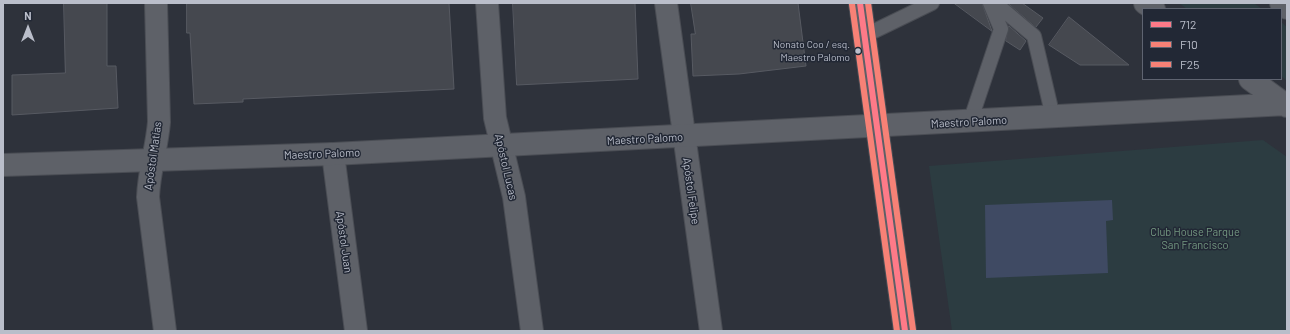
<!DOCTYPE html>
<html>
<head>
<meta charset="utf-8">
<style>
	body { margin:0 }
	#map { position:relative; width:1290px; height:334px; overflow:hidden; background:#2e323b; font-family:Barlow,sans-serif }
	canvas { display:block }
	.frame { position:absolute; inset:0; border:4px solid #babeca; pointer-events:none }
	.legend { position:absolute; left:1142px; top:8px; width:140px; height:72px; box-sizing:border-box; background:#222835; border:1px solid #5f6471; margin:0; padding:5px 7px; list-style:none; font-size:12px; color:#babeca }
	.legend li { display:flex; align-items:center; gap:8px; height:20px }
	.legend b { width:20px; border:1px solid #5f6471 }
	.north { position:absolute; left:8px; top:8px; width:40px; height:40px; -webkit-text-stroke:3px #222835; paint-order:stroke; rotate:0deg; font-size:11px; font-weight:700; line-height:16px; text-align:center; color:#babeca }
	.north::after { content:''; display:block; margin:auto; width:14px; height:18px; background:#babeca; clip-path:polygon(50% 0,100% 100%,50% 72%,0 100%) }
</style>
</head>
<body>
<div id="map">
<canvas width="1290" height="334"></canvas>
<div class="frame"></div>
<ul class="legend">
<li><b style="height:5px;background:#fe7a88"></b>712</li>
<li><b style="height:5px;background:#f78176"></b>F10</li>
<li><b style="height:5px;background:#f78176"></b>F25</li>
</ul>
<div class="north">N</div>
</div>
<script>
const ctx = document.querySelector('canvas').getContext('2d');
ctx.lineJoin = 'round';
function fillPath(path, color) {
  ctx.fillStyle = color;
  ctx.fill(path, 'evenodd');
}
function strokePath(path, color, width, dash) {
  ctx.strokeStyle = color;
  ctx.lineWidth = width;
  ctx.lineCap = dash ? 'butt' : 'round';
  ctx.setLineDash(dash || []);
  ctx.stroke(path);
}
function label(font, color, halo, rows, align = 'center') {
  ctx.font = font + ' Barlow,sans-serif';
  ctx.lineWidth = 3;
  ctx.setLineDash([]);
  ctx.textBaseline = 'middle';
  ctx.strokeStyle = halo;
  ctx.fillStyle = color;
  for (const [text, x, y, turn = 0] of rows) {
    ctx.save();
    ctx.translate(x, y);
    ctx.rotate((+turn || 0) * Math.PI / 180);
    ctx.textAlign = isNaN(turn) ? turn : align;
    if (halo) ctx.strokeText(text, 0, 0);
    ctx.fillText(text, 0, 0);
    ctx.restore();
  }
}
fillPath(new Path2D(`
	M1179 3H1254L1262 9H1187Z
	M1281 22 1287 27V81L1281 76Z
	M1263 140 1287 157V331H952L929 166Z`), '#2c3c41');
fillPath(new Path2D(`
	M1112 200 1113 220 1106 221 1108 273 986 278 985 205Z`), '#3f4a63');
const building = new Path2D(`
	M64 3H107V66H116L118 108 12 115V75L65 73Z
	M187 3H449L454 89 243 99V102L194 104 190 33H187Z
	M513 3H635L638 79 517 85Z
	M691 3H798L806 66 739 74 693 76 691 34H695Z
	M954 3H982L992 31Z
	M1008 3H1022L1043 18 1036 27Z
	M1069 17 1129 65H1080L1049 45Z
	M1009 26 1026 41 1020 50 1006 41Z`);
fillPath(building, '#45484f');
strokePath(building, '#575a62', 1);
const service = new Path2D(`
	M995 3 1034 36 1053 117
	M864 36 932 3
	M970 122 1001 29 990 3`);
const minor = new Path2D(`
	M156 3 159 122C157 147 149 171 148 197L165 331
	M487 3 495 118 514 197 532 331
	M666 3 711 331
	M333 154 356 331`);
const tertiary = new Path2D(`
	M1145 3 1154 9
	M1281 3 1287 8
	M1250 79 1287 106
	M3 165 333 154 1287 104`);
const secondary = new Path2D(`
	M860 3 905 331`);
strokePath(service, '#4a4d54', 16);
strokePath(minor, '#4a4d54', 24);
strokePath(tertiary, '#4a4d54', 24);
strokePath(secondary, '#4a4d54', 24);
strokePath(service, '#5e6168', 14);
strokePath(minor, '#5e6168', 22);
strokePath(tertiary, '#5e6168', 22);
strokePath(secondary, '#5d6067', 22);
strokePath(new Path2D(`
	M860 3 905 331`), '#fe7a88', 6);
strokePath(new Path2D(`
	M852 4 897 331`), '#f78176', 6);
strokePath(new Path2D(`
	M868 3 913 330`), '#f78176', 6);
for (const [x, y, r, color] of [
	[858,51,3.5,"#babeca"]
]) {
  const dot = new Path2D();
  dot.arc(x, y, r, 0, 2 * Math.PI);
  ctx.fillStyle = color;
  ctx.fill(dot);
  strokePath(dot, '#222835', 1.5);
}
label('10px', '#babeca', '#222835', [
	["Nonato Coo / esq.",850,45],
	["Maestro Palomo",850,58]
], 'right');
label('11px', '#babeca', '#222835', [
	["Maestro Palomo",969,122,-3],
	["Maestro Palomo",645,139,-3],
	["Maestro Palomo",322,154,-2],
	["Apóstol Matías",153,156,-82],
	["Apóstol Lucas",506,167,77],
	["Apóstol Felipe",691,191,82],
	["Apóstol Juan",344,242,82]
]);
label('11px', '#749881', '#222835', [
	["Club House Parque",1195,232],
	["San Francisco",1195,245]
]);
</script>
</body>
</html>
